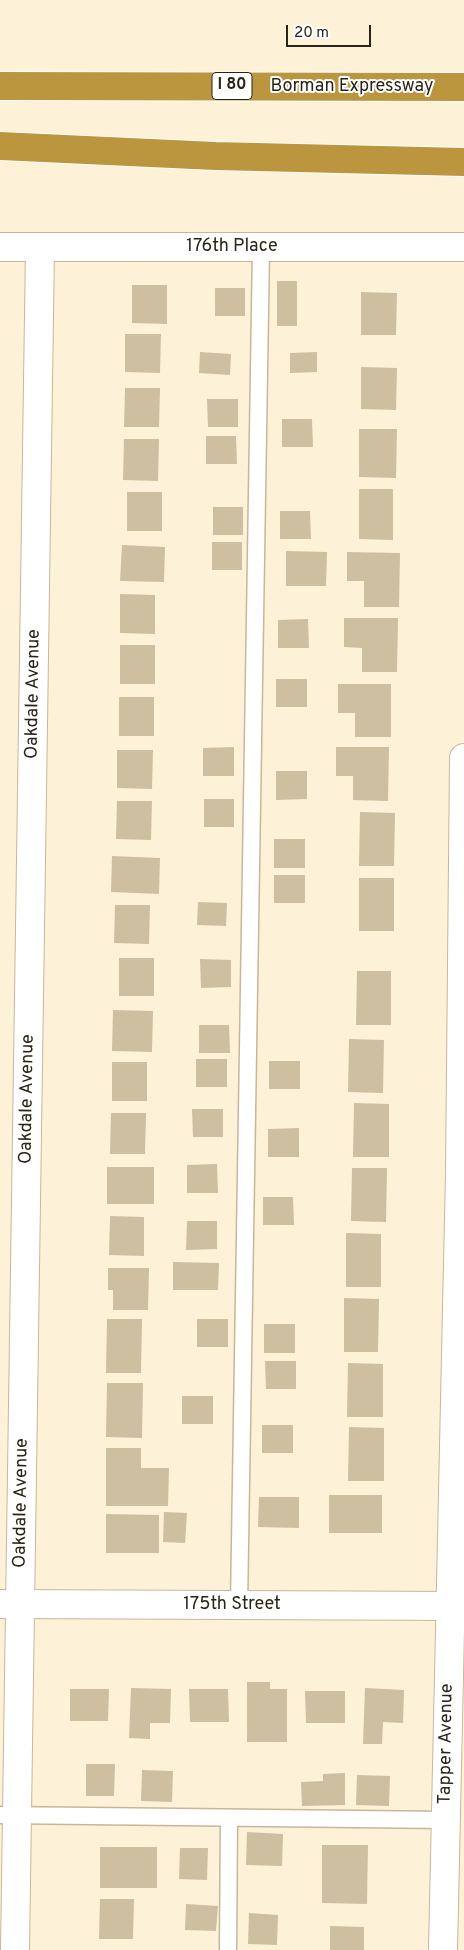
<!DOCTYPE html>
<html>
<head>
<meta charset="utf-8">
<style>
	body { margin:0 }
	#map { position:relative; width:464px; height:1950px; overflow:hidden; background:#fdf1d8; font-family:Overpass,sans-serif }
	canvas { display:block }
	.scale { position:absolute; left:286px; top:25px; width:85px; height:22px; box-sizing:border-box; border:2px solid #292418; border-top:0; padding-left:6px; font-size:15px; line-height:18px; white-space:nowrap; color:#292418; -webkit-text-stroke:4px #fff; paint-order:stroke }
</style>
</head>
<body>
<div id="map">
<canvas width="464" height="1950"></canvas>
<div class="scale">20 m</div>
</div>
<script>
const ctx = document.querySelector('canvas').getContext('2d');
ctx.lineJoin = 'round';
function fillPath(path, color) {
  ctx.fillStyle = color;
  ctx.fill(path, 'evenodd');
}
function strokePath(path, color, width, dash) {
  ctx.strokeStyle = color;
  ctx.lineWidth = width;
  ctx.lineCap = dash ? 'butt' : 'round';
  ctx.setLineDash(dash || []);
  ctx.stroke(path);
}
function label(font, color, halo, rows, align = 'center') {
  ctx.font = font + ' Overpass,sans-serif';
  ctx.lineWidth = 4;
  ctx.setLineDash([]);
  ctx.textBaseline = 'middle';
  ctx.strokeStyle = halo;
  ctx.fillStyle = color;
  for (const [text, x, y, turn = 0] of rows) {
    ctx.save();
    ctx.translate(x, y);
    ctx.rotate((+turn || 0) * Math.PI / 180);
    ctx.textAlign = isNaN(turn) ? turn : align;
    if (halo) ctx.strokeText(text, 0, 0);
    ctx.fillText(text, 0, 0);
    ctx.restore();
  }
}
fillPath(new Path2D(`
	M277 281H297V326H277Z
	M132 285H167V324L132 323Z
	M215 288H245V316H215Z
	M361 292 397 293 396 335H361Z
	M125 334H161L160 373 125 372Z
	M200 352 231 354 230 375 199 373Z
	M317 352V372L290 373V353Z
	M361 367 397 368 396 410 361 409Z
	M125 388H160L159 427H124Z
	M207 399H238V427H208Z
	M282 419H312L313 447H282Z
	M359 429H397L396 478 359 477Z
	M206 436H236L237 464H206Z
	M124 439H159L158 481 123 480Z
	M359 489H393V540L359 539Z
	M127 492H162V531H127Z
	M213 507H243V535H213Z
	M280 511H310L311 539H280Z
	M212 542H242V570H212Z
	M122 545 165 547 164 582 120 581Z
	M286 551 327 552 326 586H286Z
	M347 552 400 553 399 607H364V581H347Z
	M120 594 155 595V634L120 633Z
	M344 618H398L397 672H362V648L344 647Z
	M308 619 309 648H278V620Z
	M120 645H155V684H120Z
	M276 679H307V707H276Z
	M338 684H391V737H355V713H338Z
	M119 697H154V736H119Z
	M234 747V776H203V748Z
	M336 747H389L388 801 353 800V776H336Z
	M117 750H153L152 789 117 788Z
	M276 771H307V799L276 800Z
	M204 799H234V827H204Z
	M117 801H152L151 840 116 839Z
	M360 812 395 813 394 866H359Z
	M274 839H305V868H274Z
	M112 856 160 858 159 894 111 892Z
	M274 875H305V903H274Z
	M359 878H394V931H359Z
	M198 902 227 903 226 926 197 925Z
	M115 905H150L149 944 114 943Z
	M119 958H154V996H119Z
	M200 959 231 960V987L201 988Z
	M357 971H391V1025H356Z
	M113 1010 153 1011 152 1052 112 1051Z
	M199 1025H229L230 1053H199Z
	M349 1039 384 1040 383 1093 348 1092Z
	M196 1059H227V1087H196Z
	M269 1061H300V1089H269Z
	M112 1062H147V1101H112Z
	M354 1103 389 1104V1157H353Z
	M192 1109H223V1137H193Z
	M111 1113H146L145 1154H110Z
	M299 1128V1157H268V1129Z
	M217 1164 218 1193H187V1165Z
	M107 1167H154V1204H107Z
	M352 1168H387L386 1222 351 1221Z
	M263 1197H293L294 1225H263Z
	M110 1216 144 1217V1256L109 1255Z
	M187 1221H217V1249L186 1250Z
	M346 1233 381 1234V1287H346Z
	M173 1262 219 1263 218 1290H173Z
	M108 1268H149L148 1310H113V1290H108Z
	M344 1298 379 1299 378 1352H344Z
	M107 1319H142L141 1373H106Z
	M197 1319H228V1347H197Z
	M264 1324H295V1353H264Z
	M265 1361H296V1389H266Z
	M348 1363 383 1364V1417H347Z
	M107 1383H143L142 1438 106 1437Z
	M182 1396H213V1424H182Z
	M262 1425H293V1453H262Z
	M349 1427 384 1428V1481H348Z
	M106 1448H141V1468H169L168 1506H106Z
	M329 1495H382V1533H329Z
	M259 1497H299V1528L258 1527Z
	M164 1512 187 1513 185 1543 163 1542Z
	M106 1514 159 1515V1553H106Z
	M247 1682H270V1689H287V1742H247Z
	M131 1688 171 1689 170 1723H150V1739L129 1738Z
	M365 1688 404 1690 403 1723 383 1722 382 1744H363Z
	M70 1689H109L108 1721H70Z
	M189 1689H228L229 1722H190Z
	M305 1691H345V1723H306Z
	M86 1764H115L114 1796H86Z
	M142 1770 173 1771 172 1802 141 1801Z
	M345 1773V1805L302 1806 301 1782 323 1781V1774Z
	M357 1775 390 1776 389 1806 356 1805Z
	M247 1832 283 1834 282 1866 246 1865Z
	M322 1845H368L367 1904 322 1903Z
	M100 1847H157V1888H100Z
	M180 1848H208L207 1880 179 1879Z
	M100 1899H134L133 1939H99Z
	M186 1904 218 1906 216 1931 185 1930Z
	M249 1913 278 1915 277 1945 248 1944Z
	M330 1926 364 1927V1950H330Z`), '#cdbfa0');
const service = new Path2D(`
	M239 1605 261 248
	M0 1815 445 1820
	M228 1950 229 1818`);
const minor = new Path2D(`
	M0 247H464
	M15 1950 40 247
	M443 1950 460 1172 464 758`);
const tertiary = new Path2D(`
	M0 1604 464 1606`);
const motorway = new Path2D(`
	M0 86 464 87
	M0 146 215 156 464 162`);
strokePath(service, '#c6b799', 19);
strokePath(minor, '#c6b799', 30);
strokePath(tertiary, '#c6b799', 30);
strokePath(motorway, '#fff', 30);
strokePath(service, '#fff', 16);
strokePath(minor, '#fff', 28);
strokePath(tertiary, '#fff', 28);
strokePath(motorway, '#bc963f', 28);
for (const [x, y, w] of [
	[232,86,40]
]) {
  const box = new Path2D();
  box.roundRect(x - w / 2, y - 13.5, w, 27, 4);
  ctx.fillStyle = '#fff';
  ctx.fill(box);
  strokePath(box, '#292418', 1);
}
label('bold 16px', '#292418', null, [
	["I 80",232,86]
]);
label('18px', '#292418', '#fff', [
	["Borman Expressway",352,87],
	["176th Place",232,247],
	["Oakdale Avenue",34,694,-89],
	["Oakdale Avenue",28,1099,-89],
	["Oakdale Avenue",22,1503,-89],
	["175th Street",232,1605],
	["Tapper Avenue",447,1744,-89]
]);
</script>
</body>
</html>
